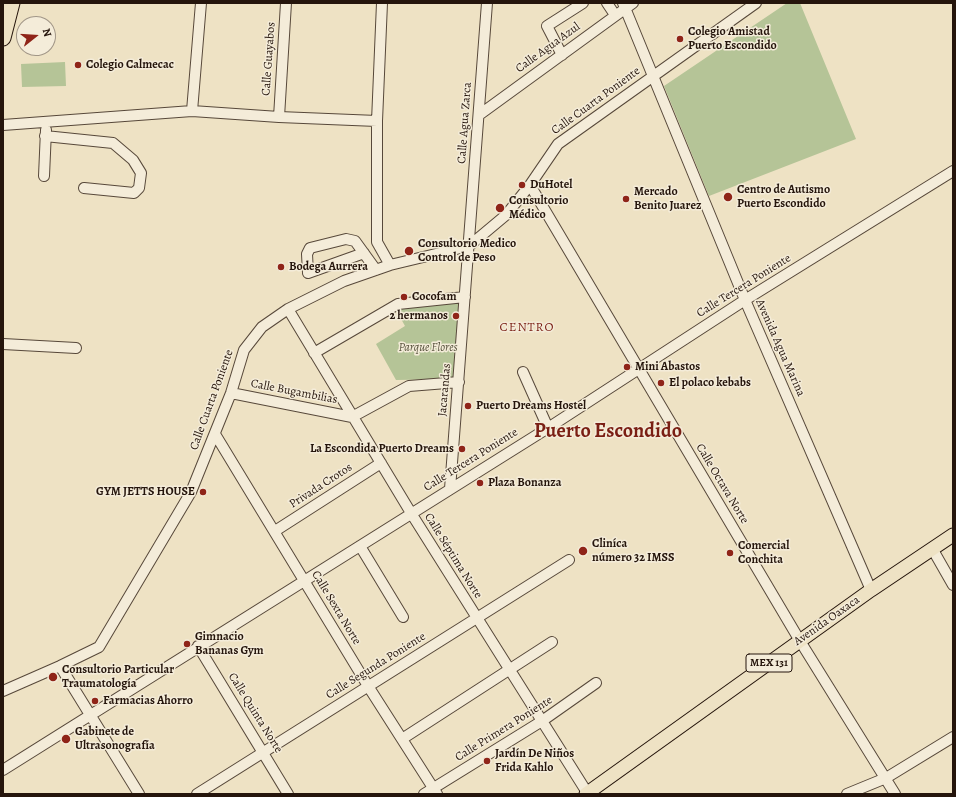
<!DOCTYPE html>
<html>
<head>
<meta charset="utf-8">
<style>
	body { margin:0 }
	#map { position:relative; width:956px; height:797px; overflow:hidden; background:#eee2c4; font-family:Alegreya,serif }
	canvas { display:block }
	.frame { position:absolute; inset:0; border:4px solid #25150c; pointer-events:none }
	.north { position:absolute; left:16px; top:16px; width:40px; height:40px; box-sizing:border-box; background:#f4ecd9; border:1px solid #a19687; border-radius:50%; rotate:73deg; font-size:11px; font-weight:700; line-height:16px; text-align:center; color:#25150c }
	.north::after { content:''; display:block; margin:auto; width:14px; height:18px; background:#8f2418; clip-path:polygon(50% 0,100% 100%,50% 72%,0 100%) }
</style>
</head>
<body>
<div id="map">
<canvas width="956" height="797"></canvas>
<div class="frame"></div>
<div class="north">N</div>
</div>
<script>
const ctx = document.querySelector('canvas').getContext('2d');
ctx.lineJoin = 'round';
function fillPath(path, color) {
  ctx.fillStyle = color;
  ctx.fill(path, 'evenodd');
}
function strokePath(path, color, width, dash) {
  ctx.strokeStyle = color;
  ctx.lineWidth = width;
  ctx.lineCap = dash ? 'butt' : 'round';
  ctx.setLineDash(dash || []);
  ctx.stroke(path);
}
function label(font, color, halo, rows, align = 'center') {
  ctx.font = font + ' Alegreya,serif';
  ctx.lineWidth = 3;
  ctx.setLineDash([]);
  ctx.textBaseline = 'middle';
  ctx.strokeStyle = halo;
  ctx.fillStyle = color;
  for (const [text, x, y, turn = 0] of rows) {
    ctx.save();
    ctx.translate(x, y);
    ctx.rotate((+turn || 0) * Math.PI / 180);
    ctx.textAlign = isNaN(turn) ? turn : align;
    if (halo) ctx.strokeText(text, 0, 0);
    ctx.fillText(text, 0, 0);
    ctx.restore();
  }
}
fillPath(new Path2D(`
	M787 3H800L856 139 709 196 664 86Z
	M65 62 66 86 22 87 21 64Z
	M462 300 456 379 396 380 376 344 405 326 395 308Z`), '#b5c497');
const minor = new Path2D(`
	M382 3 377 121V242L390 265
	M607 3 615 15
	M623 3 745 300 871 590
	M562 55 547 26 583 3
	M192 111 201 3
	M479 115 633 3
	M279 117 286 3
	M3 125 192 111 279 117 377 121
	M45 136 113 143 133 160 141 173 139 188 134 193 84 188
	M44 176 46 130
	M530 185 800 641 895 794
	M364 253 308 273 307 254 310 248 346 239 355 241 376 270
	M288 309 411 513 588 794
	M3 344 76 348
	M314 353 398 304 465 297
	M523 372 548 428
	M231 393 352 417 409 386 459 382
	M215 434 368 686 437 794
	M450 489 487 3
	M275 531 381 463
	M360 546 403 617
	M933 550 953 585
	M198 646 288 794
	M60 666 139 794
	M3 691 60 666 99 647 191 492 231 393 244 350 262 327 288 309 344 281 390 265 469 246 506 215 530 185 558 144 756 3
	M402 739 552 642
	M3 770 548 428 745 300 953 171
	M197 794 569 560
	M424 794 542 721 596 683
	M847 794 886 778 953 737`);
const major = new Path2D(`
	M586 794 871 590 953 535`);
const highway = new Path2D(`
	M3 38 12 3`);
strokePath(minor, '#57483a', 12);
strokePath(major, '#25150c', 15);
strokePath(highway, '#25150c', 17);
strokePath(minor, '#f4ecd9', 10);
strokePath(major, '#eee2c4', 13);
strokePath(highway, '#eee2c4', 15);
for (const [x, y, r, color] of [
	[680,39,4,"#8f2418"],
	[78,65,4,"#8f2418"],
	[522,185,4,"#8f2418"],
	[728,197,5,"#8f2418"],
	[626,199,4,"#8f2418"],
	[500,208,5,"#8f2418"],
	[409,251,5,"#8f2418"],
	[281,267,4,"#8f2418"],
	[404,297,4,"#8f2418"],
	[456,316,4,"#8f2418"],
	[627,367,4,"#8f2418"],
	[661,383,4,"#8f2418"],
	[468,406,4,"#8f2418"],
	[462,449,4,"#8f2418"],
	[480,483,4,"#8f2418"],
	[203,492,4,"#8f2418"],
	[583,551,5,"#8f2418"],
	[730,553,4,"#8f2418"],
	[187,644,4,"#8f2418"],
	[53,677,5,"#8f2418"],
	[95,701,4,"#8f2418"],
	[66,739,5,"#8f2418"],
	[487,761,4,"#8f2418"]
]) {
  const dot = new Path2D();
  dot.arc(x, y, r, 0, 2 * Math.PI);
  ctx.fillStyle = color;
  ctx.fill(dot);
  strokePath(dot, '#f4ecd9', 1.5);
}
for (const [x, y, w] of [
	[769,663,46]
]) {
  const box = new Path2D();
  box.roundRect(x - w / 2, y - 9, w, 18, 3);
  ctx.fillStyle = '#f4ecd9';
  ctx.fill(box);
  strokePath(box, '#25150c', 1);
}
label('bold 11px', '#25150c', null, [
	["MEX 131",769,663]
]);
label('bold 12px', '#25150c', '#f4ecd9', [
	["Colegio Amistad",688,32],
	["Puerto Escondido",688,46],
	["Colegio Calmecac",86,65],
	["DuHotel",530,185],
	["Centro de Autismo",737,190],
	["Puerto Escondido",737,204],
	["Mercado",634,192],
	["Benito Juarez",634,206],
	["Consultorio",509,201],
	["Médico",509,215],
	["Consultorio Medico",418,244],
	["Control de Peso",418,258],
	["Bodega Aurrera",289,267],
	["Cocofam",412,297],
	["2 hermanos",448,316,"right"],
	["Mini Abastos",635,367],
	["El polaco kebabs",669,383],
	["Puerto Dreams Hostel",476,406],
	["La Escondida Puerto Dreams",454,449,"right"],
	["Plaza Bonanza",488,483],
	["GYM JETTS HOUSE",195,492,"right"],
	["Cliníca",592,544],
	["número 32 IMSS",592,558],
	["Comercial",738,546],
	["Conchita",738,560],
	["Gimnacio",195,637],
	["Bananas Gym",195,651],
	["Consultorio Particular",62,670],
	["Traumatología",62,684],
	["Farmacias Ahorro",103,701],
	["Gabinete de",75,732],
	["Ultrasonografía",75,746],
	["Jardín De Niños",495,754],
	["Frida Kahlo",495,768]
], 'left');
label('12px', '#25150c', '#f4ecd9', [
	["Calle Agua Azul",548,48,-36],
	["Calle Guayabos",269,59,-86],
	["Calle Cuarta Poniente",596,101,-36],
	["Calle Agua Zarca",465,123,-86],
	["Calle Tercera Poniente",744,286,-32],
	["Avenida Agua Marina",780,348,66],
	["Jacarandas",445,390,-85],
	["Calle Bugambilias",294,392,11],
	["Calle Cuarta Poniente",212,400,-70],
	["Calle Tercera Poniente",471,460,-32],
	["Calle Octava Norte",722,484,59],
	["Privada Crotos",321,486,-33],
	["Calle Séptima Norte",453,556,58],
	["Calle Sexta Norte",336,608,59],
	["Avenida Oaxaca",827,621,-35],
	["Calle Segunda Poniente",376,666,-32],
	["Calle Quinta Norte",255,713,58],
	["Calle Primera Poniente",504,729,-32]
]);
label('italic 12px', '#57523d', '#f4ecd9', [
	["Parque Flores",428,348]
]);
ctx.letterSpacing = '1px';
label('13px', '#7a1f14', '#f4ecd9', [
	["CENTRO",527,328]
]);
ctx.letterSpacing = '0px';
label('bold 20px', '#7a1f14', '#f4ecd9', [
	["Puerto Escondido",608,432]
]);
</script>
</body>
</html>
